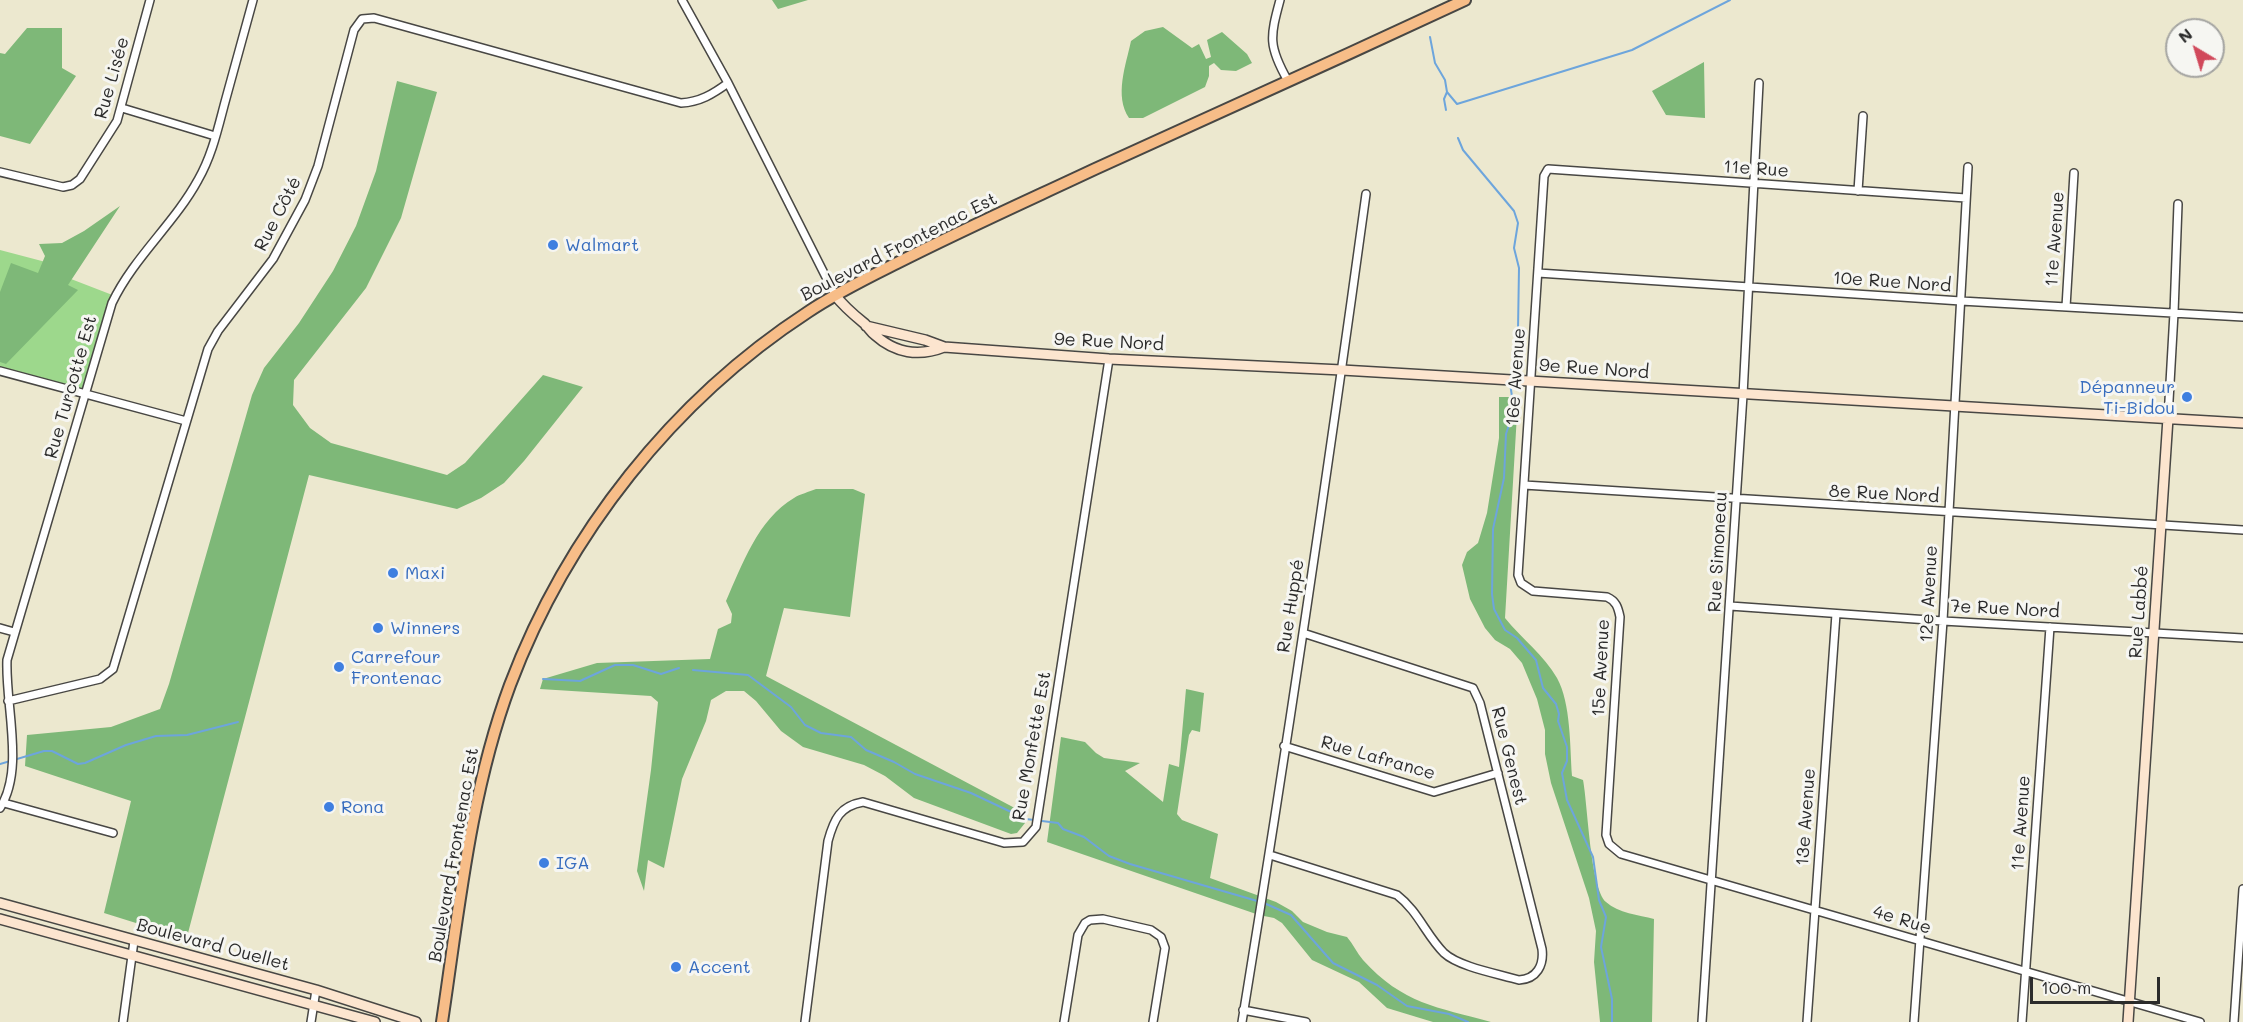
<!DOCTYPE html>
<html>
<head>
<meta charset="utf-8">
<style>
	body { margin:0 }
	#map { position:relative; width:2243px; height:1022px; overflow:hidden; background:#ece8cf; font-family:Mali,sans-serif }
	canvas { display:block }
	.north { position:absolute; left:2165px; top:18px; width:60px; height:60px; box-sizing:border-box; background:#f6f6f2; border:2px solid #a5a5a2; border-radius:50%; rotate:322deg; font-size:16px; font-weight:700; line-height:24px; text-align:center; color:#2b2b2b }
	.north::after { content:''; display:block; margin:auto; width:21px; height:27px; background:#d1495b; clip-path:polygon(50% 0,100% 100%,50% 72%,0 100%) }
	.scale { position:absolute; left:2030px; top:977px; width:130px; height:27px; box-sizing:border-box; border:3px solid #2b2b2b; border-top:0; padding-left:8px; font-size:18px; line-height:21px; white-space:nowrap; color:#2b2b2b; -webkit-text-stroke:4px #f6f6f2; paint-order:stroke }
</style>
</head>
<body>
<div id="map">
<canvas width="2243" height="1022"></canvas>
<div class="north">N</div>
<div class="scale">100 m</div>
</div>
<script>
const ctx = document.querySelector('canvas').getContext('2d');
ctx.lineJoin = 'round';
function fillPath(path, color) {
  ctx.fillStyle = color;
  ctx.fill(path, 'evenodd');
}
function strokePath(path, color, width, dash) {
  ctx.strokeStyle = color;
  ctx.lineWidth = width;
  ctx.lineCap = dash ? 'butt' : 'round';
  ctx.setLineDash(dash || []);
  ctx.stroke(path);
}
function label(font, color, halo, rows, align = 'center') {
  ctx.font = font + ' Mali,sans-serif';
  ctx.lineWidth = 6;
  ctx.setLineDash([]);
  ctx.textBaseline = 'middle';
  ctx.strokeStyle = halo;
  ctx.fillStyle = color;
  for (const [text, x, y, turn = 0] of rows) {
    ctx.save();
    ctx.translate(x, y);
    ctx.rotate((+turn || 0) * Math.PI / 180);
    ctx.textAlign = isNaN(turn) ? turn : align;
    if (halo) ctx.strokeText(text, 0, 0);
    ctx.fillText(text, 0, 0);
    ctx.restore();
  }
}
fillPath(new Path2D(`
	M0 250 76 270 71 279 115 296 85 394 0 371Z`), '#9dd88c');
fillPath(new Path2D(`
	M772 0H808L778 9Z
	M1163 27 1192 48 1199 44 1206 59 1211 57 1207 40 1222 32 1247 54 1252 63 1236 71 1221 70 1214 63 1209 66V76L1205 87 1143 118H1129C1114 96 1126 65 1131 41L1145 31Z
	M27 28H62V68L76 76 30 144 0 136V53L5 54Z
	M1704 62 1705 118 1666 115 1652 91Z
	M397 81 437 92 401 218 366 288 294 380 293 405 310 428 331 443 447 475 465 463 543 375 583 387 524 461 504 483 481 498 457 509 309 475 188 933H168L104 913 131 801 25 766 27 735 111 727 160 709 169 684 252 395 264 368 299 323 333 271 356 226 376 171Z
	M120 206 68 285 78 290 6 364 0 362V292L11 263 38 273 45 256 39 244 62 243 84 231Z
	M1499 397H1518L1505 618C1522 639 1544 655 1557 678 1571 703 1570 748 1572 776L1583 780C1588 806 1590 887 1606 902 1618 913 1639 915 1654 919L1652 1022H1600L1594 962 1596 931 1589 898 1551 783 1545 754V730L1537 699 1522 663 1510 649 1495 640 1485 628 1470 599 1462 565 1467 552 1478 543 1487 513 1499 438Z
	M816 489H853L865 494 850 617 784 608 766 676 1026 814 1025 823 1017 833 1011 834 914 798 885 776 864 765 803 747 781 731 756 701 744 691H726L711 700 706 721 682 779 664 868 648 860 644 891 637 871 651 770 658 702 651 696 540 689 543 679 597 663 710 659 718 629 731 623 732 614 726 601C742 565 758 519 794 498 800 494 809 492 816 489Z
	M1186 689 1204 693 1200 732 1192 730 1189 735 1177 814 1182 820 1218 834 1210 878 1276 902 1292 911 1303 922 1327 932 1347 937C1353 944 1357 953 1363 960 1403 1004 1437 1007 1491 1022H1433L1387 1008 1359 982 1312 960 1282 923 1274 918 1259 915 1047 842 1061 737 1085 742 1096 753 1104 758 1140 763 1125 771 1163 802 1169 764 1179 767Z`), '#7eb878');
strokePath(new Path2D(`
	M1430 37 1435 63 1445 80 1447 92 1444 99 1446 110
	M1447 92 1457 104 1632 50 1730 0
	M1458 138 1463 150 1514 211 1518 223 1514 248 1519 268 1518 330 1511 378
	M1510 383 1514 410 1506 434 1504 478 1493 529 1492 594 1494 609 1505 630 1517 638 1536 660 1543 688 1556 704 1559 714 1558 721 1567 747V761L1562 773 1567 800 1593 857 1599 900 1606 917 1601 947 1612 999V1022
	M693 670 748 675 791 707 805 725 821 733 851 737 866 750 894 762 915 774 971 793 1026 819 1058 823 1063 829 1084 837 1109 856 1130 864 1264 903 1291 915 1333 963 1377 985 1407 1006 1449 1014 1468 1022
	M543 679 580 681 615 665H633L661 674 679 668
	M0 764 44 751H52L78 764 85 763 126 745 156 736 187 735 238 722`), '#6da5dc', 2);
const street = new Path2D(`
	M682 0 728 83 835 295
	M1280 0C1270 37 1268 46 1288 81
	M122 108 215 136
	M0 172 63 187 72 185 80 179 117 121 150 0
	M1858 191 1863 116
	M1966 198 1548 169 1544 176 1518 575 1521 583 1533 591 1607 597C1616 601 1618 607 1620 617L1606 835 1609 844 1621 854 2200 1022
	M1538 273 1961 301 2243 317
	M2066 307 2074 173
	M0 371 186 421
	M2168 418 2174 313 2178 204
	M1524 485 2243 530
	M1730 606 1943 621 2243 638
	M0 628 14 632
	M8 701 100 679 113 669 208 349 218 331 273 259 305 200 318 166 354 30 362 19 374 18 681 103C700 102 713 94 728 83
	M1284 746 1434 792 1498 773
	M4 803 113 833
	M0 808C25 769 5 705 7 660L112 303C134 257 174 224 198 180 212 156 218 128 225 102 234 68 244 34 253 0
	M1270 855 1397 895C1418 911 1426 935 1444 953 1459 967 1499 974 1519 980 1537 979 1544 965 1542 949L1480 703 1473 688 1303 633
	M1243 1010 1306 1022
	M123 1022 134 941
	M311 1022 316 990
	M805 1022 828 841C834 819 840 806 863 802L1004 843 1023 842 1036 827 1109 359
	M1064 1022 1078 935 1085 923 1090 920 1103 919 1151 930 1161 937 1165 948 1153 1022
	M1242 1022C1287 747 1328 471 1366 194
	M1702 1022 1743 395 1759 83
	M1807 1022 1836 614
	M1914 1022 1943 621 1968 167
	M2022 1022 2050 627
	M2234 1022 2243 889`);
const secondary = new Path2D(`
	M835 295C844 307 854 315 865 324 869 328 871 332 875 335 895 353 919 357 944 347
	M866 326 925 340 944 347 1109 359 1342 370 2243 423
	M0 903 316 990 416 1022
	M0 919 375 1022
	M2128 1022 2168 418`);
const primary = new Path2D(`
	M442 1022C459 909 470 793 510 685 567 534 673 400 808 312 836 293 867 278 897 263 962 230 1029 200 1095 169 1219 113 1342 57 1465 0`);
strokePath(street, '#484744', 10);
strokePath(secondary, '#484744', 12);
strokePath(primary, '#484744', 14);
strokePath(street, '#fff', 7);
strokePath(secondary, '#fce5cf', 9);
strokePath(primary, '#f7bd88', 10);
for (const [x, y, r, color] of [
	[553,245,6,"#3f7fe0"],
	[2187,397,6,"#3f7fe0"],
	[393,573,6,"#3f7fe0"],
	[378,628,6,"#3f7fe0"],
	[339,667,6,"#3f7fe0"],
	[329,807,6,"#3f7fe0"],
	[544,863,6,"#3f7fe0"],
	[676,967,6,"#3f7fe0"]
]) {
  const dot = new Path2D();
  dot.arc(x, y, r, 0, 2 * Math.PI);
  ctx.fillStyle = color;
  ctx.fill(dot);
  strokePath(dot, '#f6f6f2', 2);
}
label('18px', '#2b2b2b', '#f6f6f2', [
	["Rue Lisée",112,78,-74],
	["11e Rue",1756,169,4],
	["Rue Côté",278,214,-63],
	["11e Avenue",2055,239,-86],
	["Boulevard Frontenac Est",899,247,-27],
	["10e Rue Nord",1892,282,4],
	["9e Rue Nord",1109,342,3],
	["9e Rue Nord",1594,369,4],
	["16e Avenue",1516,377,-86],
	["Rue Turcotte Est",71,387,-74],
	["8e Rue Nord",1884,494,3],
	["Rue Simoneau",1718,552,-87],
	["12e Avenue",1929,594,-87],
	["Rue Huppé",1291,606,-81],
	["7e Rue Nord",2005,609,3],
	["Rue Labbé",2139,612,-86],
	["15e Avenue",1601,668,-87],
	["Rue Monfette Est",1032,746,-80],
	["Rue Genest",1509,756,76],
	["Rue Lafrance",1378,758,16],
	["13e Avenue",1806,817,-86],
	["11e Avenue",2021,823,-86],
	["Boulevard Frontenac Est",454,855,-80],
	["4e Rue",1902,920,17],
	["Boulevard Ouellet",213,945,15]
]);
label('18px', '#366cbe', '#f6f6f2', [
	["Walmart",565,245],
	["Dépanneur",2175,387,"right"],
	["Ti-Bidou",2175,408,"right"],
	["Maxi",405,573],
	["Winners",390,628],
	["Carrefour",351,657],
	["Frontenac",351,678],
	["Rona",341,807],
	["IGA",556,863],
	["Accent",688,967]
], 'left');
</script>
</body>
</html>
